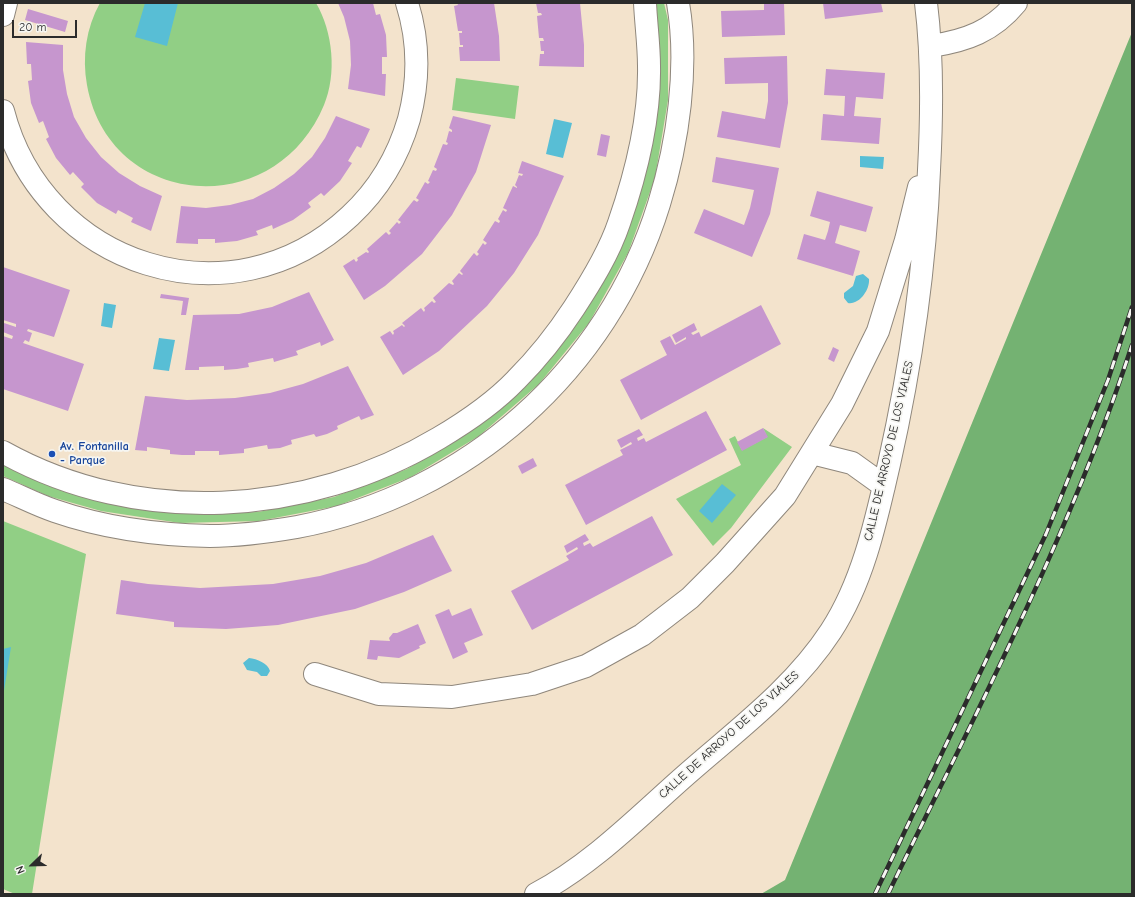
<!DOCTYPE html>
<html>
<head>
<meta charset="utf-8">
<style>
	body { margin:0 }
	#map { position:relative; width:1135px; height:897px; overflow:hidden; background:#f3e3cc; font-family:"Comic Neue",sans-serif }
	canvas { display:block }
	.frame { position:absolute; inset:0; border:4px solid #2b2b2b; pointer-events:none }
	.north { position:absolute; left:12px; top:845px; width:40px; height:40px; -webkit-text-stroke:3px #f6f6f2; paint-order:stroke; rotate:247deg; font-size:11px; font-weight:700; line-height:16px; text-align:center; color:#2b2b2b }
	.north::after { content:''; display:block; margin:auto; width:14px; height:18px; background:#2b2b2b; clip-path:polygon(50% 0,100% 100%,50% 72%,0 100%) }
	.scale { position:absolute; left:12px; top:20px; width:65px; height:18px; box-sizing:border-box; border:2px solid #2b2b2b; border-top:0; padding-left:5px; font-size:12px; line-height:14px; white-space:nowrap; color:#2b2b2b; -webkit-text-stroke:3px #f6f6f2; paint-order:stroke }
</style>
</head>
<body>
<div id="map">
<canvas width="1135" height="897"></canvas>
<div class="frame"></div>
<div class="north">N</div>
<div class="scale">20 m</div>
</div>
<script>
const ctx = document.querySelector('canvas').getContext('2d');
ctx.lineJoin = 'round';
function fillPath(path, color) {
  ctx.fillStyle = color;
  ctx.fill(path, 'evenodd');
}
function strokePath(path, color, width, dash) {
  ctx.strokeStyle = color;
  ctx.lineWidth = width;
  ctx.lineCap = dash ? 'butt' : 'round';
  ctx.setLineDash(dash || []);
  ctx.stroke(path);
}
function label(font, color, halo, rows, align = 'center') {
  ctx.font = font + ' "Comic Neue",sans-serif';
  ctx.lineWidth = 3.5;
  ctx.setLineDash([]);
  ctx.textBaseline = 'middle';
  ctx.strokeStyle = halo;
  ctx.fillStyle = color;
  for (const [text, x, y, turn = 0] of rows) {
    ctx.save();
    ctx.translate(x, y);
    ctx.rotate((+turn || 0) * Math.PI / 180);
    ctx.textAlign = isNaN(turn) ? turn : align;
    if (halo) ctx.strokeText(text, 0, 0);
    ctx.fillText(text, 0, 0);
    ctx.restore();
  }
}
fillPath(new Path2D(`
	M100 3H316C333 32 337 74 324 105 275 223 109 209 87 85 82 57 86 28 100 3Z
	M654 3H664L668 20V100L655 178 628 253 589 323 539 384 479 436 411 477 337 506 259 521 180 523 101 511 48 496 3 476V465L52 487 103 502 180 514 258 512 334 497 407 469 474 428 532 377 581 317 619 249 645 175 658 98 657 20Z
	M456 78 519 86 515 119 452 110Z
	M763 428 792 447 731 528 713 546 676 499 741 465 729 439 735 436 742 450 767 437Z
	M3 521 86 554 32 894H15L3 889Z`), '#91cf85');
fillPath(new Path2D(`
	M1132 32V894H761L785 880Z`), '#74b272');
fillPath(new Path2D(`
	M145 3H178L167 46 135 37Z
	M554 119 572 123 563 158 546 154Z
	M860 156 884 157 883 169 860 167Z
	M863 274 869 279C870 290 859 305 848 303L844 298V293L853 286 856 276Z
	M104 303 116 305 112 328 101 326Z
	M159 338 175 340 169 371 153 369Z
	M722 484 736 495 712 523 699 511Z
	M11 647 3 697V649Z
	M249 658C257 659 268 663 270 671L267 676H261L257 672 247 670 243 663Z`), '#58bed5');
fillPath(new Path2D(`
	M338 3H373L376 15 380 14 386 35 387 57H382V74H386L385 96 348 89 351 65 350 41 344 17Z
	M457 3H494L499 36 500 61H460L459 47H463V45H460L459 33H462V31H458L454 6 458 5Z
	M536 3H580L584 45V67L539 66 540 54H544V51H541L540 41H544L543 38H539L537 16 542 15 541 13H538Z
	M764 3H784L785 35 722 37 721 11 764 10Z
	M823 3H881L883 12 825 19Z
	M28 9 68 21 65 32 25 20Z
	M26 42 63 45V70L67 94 74 117 86 138 101 157 119 173 140 186 162 196 151 231 131 222 133 218 118 210 116 214 97 203 81 187 84 184 73 172 70 175 56 158 46 139 49 137 43 121 39 123 31 103 28 81 32 80 31 64H27Z
	M787 56 788 103 780 148 717 137 722 111 765 119 768 101V83L725 84 724 58Z
	M826 69 885 73 883 99 856 97 854 116 881 118 879 144 821 140 823 114 844 116 845 96 824 95Z
	M336 116 370 129 361 148 357 146 348 161 352 163 340 181 324 196 321 193 308 203 311 207 293 220 273 229 272 225 256 231 258 235 237 241 215 243V239H198V244L176 243 181 206 206 208 230 205 253 199 274 188 294 174 312 157 325 138Z
	M453 116 491 125 476 172 452 215 422 254 385 286 364 300 343 266 354 259 356 262 358 260 357 258 366 252 368 253 369 252 367 249 386 232 389 235 391 233 389 231 397 222 399 224 401 222 398 220 413 201 414 200 417 202 419 200 416 198 424 184 425 182 428 184 430 182 428 181 433 170 436 171 437 169 434 167 443 144 447 145 448 143 446 142 449 131 452 132V130L449 128Z
	M601 134 610 136 606 157 597 155Z
	M716 157 779 168 770 214 752 257 694 233 704 209 744 225 750 208 754 190 712 182Z
	M522 161 564 176 538 235 514 273 487 306 439 351 403 375 380 337 390 331 393 335 394 333 393 331 402 325 404 327 405 326 402 323 421 308 424 312 425 310 424 308 432 301 434 303 436 302 433 298 449 283 453 285 454 284 452 281 459 273 462 275 463 274 460 271 474 253 477 256 479 254 477 252 483 243 485 245 487 243 483 240 495 221 499 223 500 221 498 219 503 210 506 212 507 210 503 208 513 186 517 188V187L515 185 519 175 522 176 523 174 518 173Z
	M817 191 873 207 866 232 840 225 835 243 860 251 853 276 797 259 804 234 825 240 828 231 830 222 810 216Z
	M3 267 70 290 54 337 28 329 27 331 32 333 29 342 25 340 23 343 84 364 68 411 3 389V336L12 339 13 336 3 332V327L4 323 16 327V324L3 320Z
	M309 292 334 340 321 346 320 342 296 351 298 355 274 362 273 358 248 363 249 367 237 369 224 370V366L199 367V370H185L193 315 239 314 272 307Z
	M161 294 189 298 186 315H181L183 301 160 298Z
	M761 305 781 344 641 420 620 380 667 355 660 341 670 336 675 345 686 339V337L676 343 672 335 694 323 697 330 691 333 693 335 699 332 701 337Z
	M833 347 839 350 834 362 828 359Z
	M348 366 374 415 361 420 359 416 337 426 338 429 327 434 316 437 314 434 291 440 292 444 280 448 268 449 267 445 244 449V453L231 454 219 455V451H195V455H182L170 454V450L147 447V451L135 450 145 396 187 400 235 398 270 393 303 384Z
	M706 411 727 450 586 525 565 485 623 455 620 450 632 444 631 442 621 448 617 440 639 429 643 435 637 438 638 441 644 438 646 442Z
	M763 428 768 437 742 451 737 442Z
	M533 458 537 466 522 474 518 466Z
	M652 516 673 555 532 630 511 591 569 560 566 556 578 549 577 547 567 553 564 546 585 534 589 540 583 543 584 546 590 543 593 547Z
	M433 535 452 571 404 592 355 609 278 625 226 629 174 627V622L116 614 121 580 148 584 200 588 273 584 320 576 366 563Z
	M471 608 483 635 464 643 468 652 453 659 435 615 449 609 452 616Z
	M418 624 426 643 419 646 420 648 399 658 378 656 377 660 367 659 370 640 390 641 389 638 393 633H397Z`), '#c696ce');
const minor = new Path2D(`
	M3 15 6 3
	M931 46C966 41 993 31 1016 3
	M3 111C43 266 231 328 350 216 378 190 398 157 409 119 419 81 419 41 407 3
	M3 452C138 527 307 517 439 438 466 422 494 403 516 380 538 358 557 334 574 308 591 282 609 253 619 223 636 174 650 117 649 66 649 45 646 24 645 3
	M812 453 852 463 884 486
	M3 489C20 496 37 505 55 511 104 528 159 535 210 536 239 536 268 532 297 527 467 495 608 370 659 204 678 143 689 67 678 3
	M315 674 379 694 452 697 532 684 586 666 642 635 690 598 725 563 785 496 842 404 878 331 906 240 919 187
	M536 894C593 864 639 816 687 774 737 730 794 688 831 631 863 582 876 521 889 464 911 366 925 271 929 170 932 114 933 59 926 3`);
strokePath(minor, '#8f877c', 24);
strokePath(minor, '#fff', 22);
const rail = new Path2D(`
	M875 894 1046 534 1108 380 1132 307
	M888 894C975 714 1070 536 1132 345`);
strokePath(rail, '#2b2b2b', 4.5);
strokePath(rail, '#f6f6f2', 3, [9]);
for (const [x, y, r, color] of [
	[52,454,4,"#1a4fb4"]
]) {
  const dot = new Path2D();
  dot.arc(x, y, r, 0, 2 * Math.PI);
  ctx.fillStyle = color;
  ctx.fill(dot);
  strokePath(dot, '#f6f6f2', 1.5);
}
label('bold 12px', '#164399', '#f6f6f2', [
	["Av. Fontanilla",60,447],
	["- Parque",60,461]
], 'left');
label('12px', '#2b2b2b', '#f6f6f2', [
	["CALLE DE ARROYO DE LOS VIALES",889,451,-77],
	["CALLE DE ARROYO DE LOS VIALES",729,735,-42]
]);
</script>
</body>
</html>
